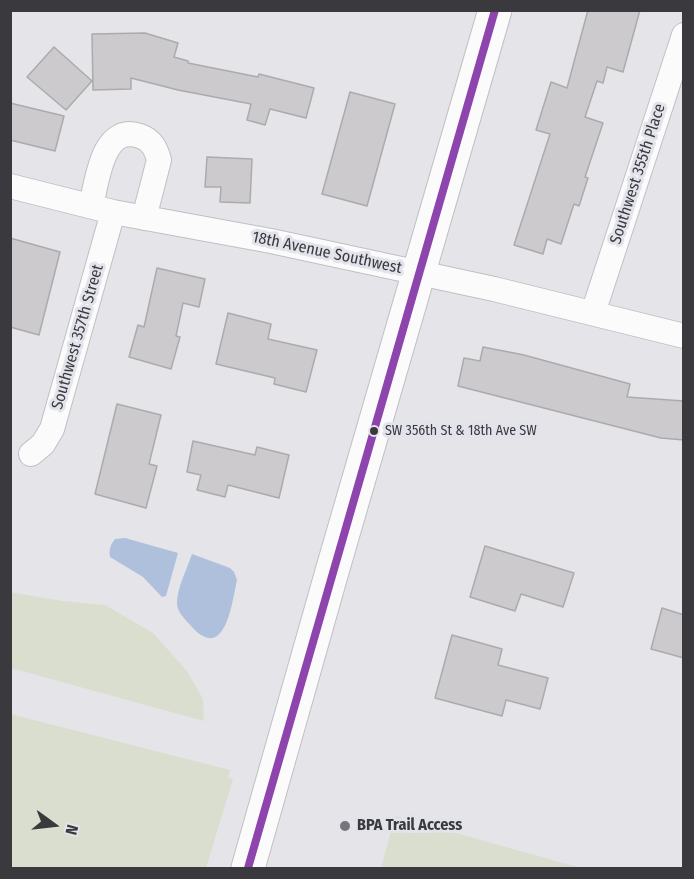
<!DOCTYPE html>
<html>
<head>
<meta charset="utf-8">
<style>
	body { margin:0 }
	#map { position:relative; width:694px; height:879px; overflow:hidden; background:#e4e4e9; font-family:"Fira Sans Condensed",sans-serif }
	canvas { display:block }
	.frame { position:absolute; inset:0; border:12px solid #3a3a3e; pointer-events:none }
	.north { position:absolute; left:24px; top:795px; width:60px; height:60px; -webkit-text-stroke:4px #e2e3eb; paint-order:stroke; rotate:105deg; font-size:16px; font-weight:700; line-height:24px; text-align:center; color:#3a3a3e }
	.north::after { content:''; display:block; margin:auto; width:21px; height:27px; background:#3a3a3e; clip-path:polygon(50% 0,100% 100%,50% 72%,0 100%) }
</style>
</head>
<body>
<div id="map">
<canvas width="694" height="879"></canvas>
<div class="frame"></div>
<div class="north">N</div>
</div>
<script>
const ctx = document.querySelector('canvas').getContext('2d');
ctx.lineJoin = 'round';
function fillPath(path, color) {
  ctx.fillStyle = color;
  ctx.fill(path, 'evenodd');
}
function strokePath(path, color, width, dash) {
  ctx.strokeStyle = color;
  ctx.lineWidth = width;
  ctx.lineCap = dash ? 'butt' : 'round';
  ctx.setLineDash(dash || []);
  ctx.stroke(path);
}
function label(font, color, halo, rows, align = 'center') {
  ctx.font = font + ' "Fira Sans Condensed",sans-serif';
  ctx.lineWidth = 6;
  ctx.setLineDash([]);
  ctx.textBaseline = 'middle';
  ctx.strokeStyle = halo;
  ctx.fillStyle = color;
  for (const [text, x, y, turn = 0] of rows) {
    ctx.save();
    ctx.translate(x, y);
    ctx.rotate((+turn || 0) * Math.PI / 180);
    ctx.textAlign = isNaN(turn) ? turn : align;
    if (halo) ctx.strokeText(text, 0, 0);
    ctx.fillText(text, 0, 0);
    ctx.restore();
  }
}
fillPath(new Path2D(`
	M10 592 62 601 105 605 153 633 187 671 203 699 204 721 11 668Z
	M10 714 230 770 228 778 233 779 206 868H11Z
	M395 816 581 868H381Z`), '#dadece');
fillPath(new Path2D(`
	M125 538 178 553 166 596 162 597 143 577 110 557C109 550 110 545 115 539Z
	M192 554 230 568 234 572 237 580C232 603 225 664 191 626 185 619 177 612 177 603 177 588 187 569 192 554Z`), '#afc0dd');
const building = new Path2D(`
	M588 10H640L623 72 607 67 603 83 597 81 585 117 603 123 585 177 588 178 579 206 574 204 561 244 547 239 543 254 514 245 550 134 536 130 551 82 567 88Z
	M145 33 178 43 174 57 188 61V63L258 77 259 74 314 88 306 118 270 109 265 125 247 120 251 104 178 90 131 78V89L93 90 92 34Z
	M54 47 92 81 66 110 27 77Z
	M350 92 395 104 367 206 322 194Z
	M10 103 64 116 55 151 10 140Z
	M207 157 252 159 250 203 220 202 221 187H205Z
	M10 238 60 252 39 335 10 327Z
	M157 268 205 279 199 307 183 303 176 336 180 337 171 369 129 357 138 325 144 327Z
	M228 313 271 324 268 339 317 350 306 392 274 384 275 378 216 364Z
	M483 347 524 355 630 384 627 397 684 401V440L661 438 458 386 464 358 480 361Z
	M117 404 161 415 149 464 157 466 146 508 95 494Z
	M193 441 255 455 257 447 289 455 279 498 228 485 225 497 197 490 201 475 187 472Z
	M485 546 574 573 563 607 521 594 515 611 470 597Z
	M662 608 684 615V658L651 649Z
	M452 635 502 649 498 665 548 678 540 709 506 700 502 716 435 698Z`);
fillPath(building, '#cccacc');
strokePath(building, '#acabac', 1.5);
const street = new Path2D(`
	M10 186 113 212 271 241 494 289 684 336
	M91 206C97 182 102 123 140 136 152 140 156 149 159 160L144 218
	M593 313 684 35
	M31 454 43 444 52 429 113 212`);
const secondary = new Path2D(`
	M248 868 333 568 495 10`);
strokePath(street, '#c0c0c4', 26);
strokePath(secondary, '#c0c0c4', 35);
strokePath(street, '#fbfbfc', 24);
strokePath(secondary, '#fbfbfc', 33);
strokePath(new Path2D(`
	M248 868 495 10`), '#8e44ad', 8);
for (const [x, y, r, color] of [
	[374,431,5,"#3a3a3e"],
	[345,826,6,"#76767a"]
]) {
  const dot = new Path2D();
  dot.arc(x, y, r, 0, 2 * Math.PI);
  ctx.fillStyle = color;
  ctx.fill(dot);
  strokePath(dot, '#e2e3eb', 2);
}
label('14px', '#3a3a3e', '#e2e3eb', [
	["SW 356th St & 18th Ave SW",385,431]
], 'left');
label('16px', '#3a3a3e', '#e2e3eb', [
	["Southwest 355th Place",638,174,-72],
	["18th Avenue Southwest",327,253,12],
	["Southwest 357th Street",78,337,-74]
]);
label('bold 16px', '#3a3a3e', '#e2e3eb', [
	["BPA Trail Access",357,826]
], 'left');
</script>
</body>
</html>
